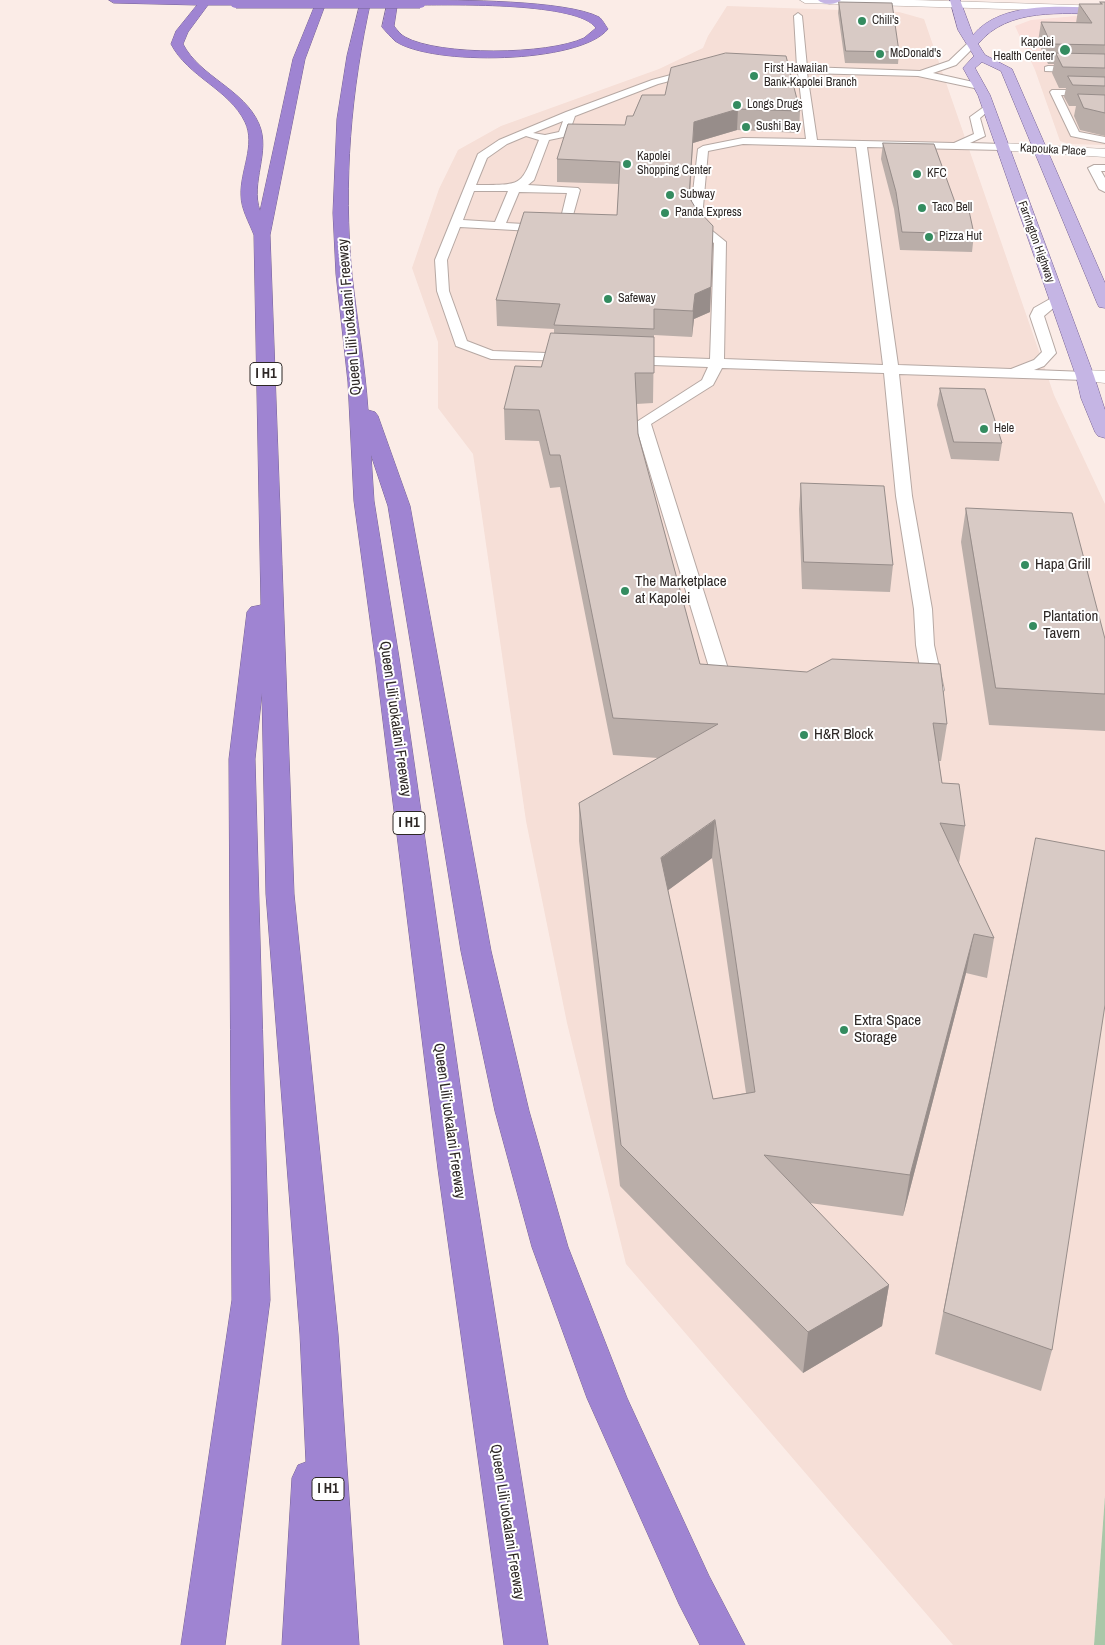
<!DOCTYPE html>
<html>
<head>
<meta charset="utf-8">
<style>
	body { margin:0 }
	canvas { display:block; background:#fbece7 }
</style>
</head>
<body>
<canvas width="1105" height="1645"></canvas>
<script>
const ctx = document.querySelector('canvas').getContext('2d');
ctx.lineJoin = 'round';
function fillPath(path, color) {
  ctx.fillStyle = color;
  ctx.fill(path, 'evenodd');
}
function strokePath(path, color, width, dash) {
  ctx.strokeStyle = color;
  ctx.lineWidth = width;
  ctx.lineCap = dash ? 'butt' : 'round';
  ctx.setLineDash(dash || []);
  ctx.stroke(path);
}
function label(font, color, halo, rows, align = 'center') {
  ctx.font = font + ' "Archivo Narrow",sans-serif';
  ctx.lineWidth = 4;
  ctx.setLineDash([]);
  ctx.textBaseline = 'middle';
  ctx.strokeStyle = halo;
  ctx.fillStyle = color;
  for (const [text, x, y, turn = 0] of rows) {
    ctx.save();
    ctx.translate(x, y);
    ctx.rotate((+turn || 0) * Math.PI / 180);
    ctx.textAlign = isNaN(turn) ? turn : align;
    if (halo) ctx.strokeText(text, 0, 0);
    ctx.fillText(text, 0, 0);
    ctx.restore();
  }
}
fillPath(new Path2D(`
	M727 6 899 12 924 19 1054 395 1105 504V1496L1094 1645H953L626 1264 567 1023 526 821 473 454 438 408V342L412 268 439 189 458 150 501 126 659 69 703 48 708 36Z
	M1035 70 1105 71V145L1069 144 1060 141Z`), '#f6dfd7');
fillPath(new Path2D(`
	M1088 15 1105 71 1035 70 1015 26 1031 20Z`), '#fadfda');
fillPath(new Path2D(`
	M1105 1496V1645H1094Z`), '#a9c7a8');
const lane = new Path2D(`
	M798 13 802 16 807 67 920 71 949 61 970 41 978 43 956 65 933 73 982 84 984 86 979 89 918 76 807 73 817 140 954 143 974 134 970 117 988 104 993 107 980 118 985 136 970 143 1002 144 1007 147 1002 150 867 147 898 365 1011 369 1034 360 1042 352 1030 316 1034 308 1057 295 1064 299 1044 316 1056 353 1044 366 1034 370 1085 372 1092 376 1085 380 899 374 912 496 932 609 934 645 944 690 941 694H927L924 690 916 645 914 609 896 496 884 373 722 368 713 385 651 424 729 672 743 674 745 678 743 682 736 684 714 681 712 677 635 423 702 380 708 367 626 364 619 360 626 356 710 359 714 243 696 230 690 218 698 149 703 146 743 138 806 139 798 73 760 72 755 69 760 66 797 67 794 16ZM743 144 856 147 883 365 724 359 726 242 705 225 702 218 708 151Z
	M1048 66 1105 67V73L1045 71V67Z
	M697 68 700 69V73L658 84 575 116 568 136 549 140 534 180 528 185 578 188 580 190 568 233 460 227 447 260 449 291 467 341 493 351 573 354 578 355 580 358 578 361 491 359 456 346 437 291 435 260 478 154 499 140 566 112 652 80ZM563 121 559 132 545 135 533 133ZM526 136 539 140C520 186 527 185 476 185L487 158 507 144ZM474 191H508L495 222 463 220ZM519 192 567 193 559 226 506 223Z
	M1052 90H1105V96L1061 95 1079 132 1105 137V143L1071 136 1050 92Z
	M1094 165H1105V171H1101L1105 178V192L1099 189 1088 168Z`);
const street = new Path2D(`
	M1002 143 1105 149V157L997 150 995 147 997 144Z
	M1085 370 1105 371V383L1078 380 1076 376 1078 372Z`);
const secondary = new Path2D(`
	M800 0H914L1105 6V12L805 3Z`);
const primary = new Path2D(`
	M818 0H841C836 5 823 5 818 0Z
	M950 0H960L973 35C1002 0 1064 7 1105 8V14C1062 14 1008 7 978 44L985 55 1012 69 1105 283V308L1099 307 1097 303 1001 71 982 62 975 68 990 95 1094 376 1105 410V438L1098 436 1095 432 1081 398 1076 376 978 95 963 68 974 56 958 30Z`);
const highway = new Path2D(`
	M109 0H240V4L236 5H208L188 32 183 44C200 77 244 89 259 124 271 152 250 182 260 211L293 59 317 0H327L305 59 270 235 294 894 338 1334 359 1645H282L292 1478 298 1465 306 1462 300 1334 266 894 262 693 255 759 270 1300 225 1645H181L232 1300 229 759 247 612 251 607 261 605 254 235C249 222 241 209 241 195 240 171 256 145 245 122 229 89 188 77 171 44L176 31 197 5 114 3Z
	M361 0H371C351 90 343 182 352 275 357 320 365 365 368 410L375 412 378 416 410 506 491 951 529 1111 568 1247 627 1398 709 1576 745 1645H700L679 1604 587 1398 532 1247 495 1111 461 951 388 506 371 455 374 501 400 664 472 1169 548 1645H504L438 1169 376 664 354 501 348 382 336 274 333 213 337 119 347 56Z
	M388 0H398L394 26C397 30 401 35 405 37 439 56 548 55 584 38 588 35 592 31 596 28 579 2 453 5 420 5L416 4V0C457 0 566 0 599 17 602 19 605 25 608 29 580 64 431 66 395 41 391 37 386 32 382 27Z`);
strokePath(lane, '#b6a8a3', 2);
strokePath(street, '#b6a8a3', 1);
strokePath(secondary, '#b6a8a3', 1);
strokePath(primary, '#776395', 1);
strokePath(highway, '#776395', 1);
fillPath(lane, '#fff');
fillPath(street, '#fff');
fillPath(secondary, '#fff');
fillPath(primary, '#c5b5e4');
fillPath(highway, '#9f84d2');
const highwayBridge = new Path2D(`
	M236 2H420`);
strokePath(highwayBridge, '#776395', 13, []);
strokePath(highwayBridge, '#9f84d2', 12);
fillPath(new Path2D(`
	M839 2 899 52 898 64 845 63 838 13Z
	M1100 2H1105V136L1080 130 1074 116 1076 106H1069L1064 97 1066 88H1059L1052 73 1054 64H1048L1038 42 1041 22 1076 23 1079 4H1100Z
	M642 95 800 111 799 133 737 130 693 143 690 197 711 287 710 312 694 319 692 337 654 335 653 403 636 404 638 434 700 664 947 724 941 761H939L942 783 965 826 959 863 994 938 987 978 966 973 903 1216 810 1203 889 1285 882 1326 803 1373 620 1186 579 841V803L658 758 613 755 560 487 550 488 539 441 505 440 504 409 541 367 554 333V329L497 326 496 300 617 215 619 184 557 182V159L625 125 633 116ZM712 858 746 1093 713 1099 668 890Z
	M883 143 956 205 974 234 972 252 900 250 894 209 881 159Z
	M940 388 1002 443 999 461 951 459 937 405Z
	M801 483 893 565 890 592 802 589 799 509Z
	M966 508 1105 639V731L989 725 961 542Z
	M1028 876 1052 1350 1041 1391 935 1354Z`), '#baaea9');
fillPath(new Path2D(`
	M738 109 737 130 693 143 694 122Z
	M711 287 710 312 694 319 692 337 693 311 695 294Z
	M715 820 712 858 659 897 661 858Z
	M974 934 966 973 903 1216 910 1175Z
	M889 1285 882 1326 803 1373 808 1332Z`), '#978d8a');
const building = new Path2D(`
	M839 2 892 3 899 52 846 51Z
	M1100 2H1105V45L1051 44 1041 22 1092 23 1079 4H1102Z
	M726 53 786 56 800 111 738 109 694 122 689 197 695 207 713 226 711 287 695 294 693 311 654 309V329L554 325 560 304 496 300 524 212 617 215 620 162 557 159 568 124 625 125 627 116H633L642 95H665L671 68Z
	M1056 53 1105 54V68L1063 67Z
	M1068 76 1105 77V86L1073 85Z
	M1078 94 1105 95V113L1084 108Z
	M883 143 934 144 956 205 968 206 974 234 902 232 896 192Z
	M551 333 654 337V373H635L638 434 700 664 807 672 832 659 940 664 947 724 933 723 942 783 959 784 965 826 940 823 994 938 974 934 910 1175 764 1155 889 1285 808 1332 621 1145 579 803 718 724 613 718 560 455H550L539 410 504 409 515 366 541 367ZM715 820 755 1092 713 1099 661 858Z
	M940 388 985 389 1002 443 954 442Z
	M801 483 884 486 893 565 804 562Z
	M966 508 1072 513 1105 639V694L996 688Z
	M1036 838 1105 851V1005L1052 1350 944 1312Z`);
fillPath(building, '#d8cac5');
strokePath(building, '#978d8a', 1);
for (const [x, y, r, color] of [
	[862,21,5,"#348c60"],
	[1065,50,6,"#348c60"],
	[880,54,5,"#348c60"],
	[754,76,5,"#348c60"],
	[737,105,5,"#348c60"],
	[746,127,5,"#348c60"],
	[627,164,5,"#348c60"],
	[917,174,5,"#348c60"],
	[670,195,5,"#348c60"],
	[922,208,5,"#348c60"],
	[665,213,5,"#348c60"],
	[929,237,5,"#348c60"],
	[608,299,5,"#348c60"],
	[984,429,5,"#348c60"],
	[1025,565,5,"#348c60"],
	[625,591,5,"#348c60"],
	[1033,626,5,"#348c60"],
	[804,735,5,"#348c60"],
	[844,1030,5,"#348c60"]
]) {
  const dot = new Path2D();
  dot.arc(x, y, r, 0, 2 * Math.PI);
  ctx.fillStyle = color;
  ctx.fill(dot);
  strokePath(dot, '#fff', 2);
}
label('12px', '#2d2725', '#fff', [
	["Chili's",872,21],
	["Kapolei",1054,43,"right"],
	["Health Center",1054,57,"right"],
	["McDonald's",890,54],
	["First Hawaiian",764,69],
	["Bank-Kapolei Branch",764,83],
	["Longs Drugs",747,105],
	["Sushi Bay",756,127],
	["Kapolei",637,157],
	["Shopping Center",637,171],
	["KFC",927,174],
	["Subway",680,195],
	["Taco Bell",932,208],
	["Panda Express",675,213],
	["Pizza Hut",939,237],
	["Safeway",618,299],
	["Hele",994,429]
], 'left');
label('12px', '#2d2725', '#fff', [
	["Kapouka Place",1053,150,3],
	["Farrington Highway",1036,242,70]
]);
for (const [x, y, w] of [
	[266,374,32],
	[409,823,32],
	[328,1489,32]
]) {
  const box = new Path2D();
  box.roundRect(x - w / 2, y - 11.5, w, 23, 4);
  ctx.fillStyle = '#fff';
  ctx.fill(box);
  strokePath(box, '#2d2725', 1);
}
label('bold 14px', '#2d2725', null, [
	["I H1",266,374],
	["I H1",409,823],
	["I H1",328,1489]
]);
label('15px', '#2d2725', '#fff', [
	["Queen Liliʻuokalani Freeway",350,317,-95],
	["Queen Liliʻuokalani Freeway",395,719,82],
	["Queen Liliʻuokalani Freeway",449,1121,82],
	["Queen Liliʻuokalani Freeway",507,1522,81]
]);
label('15px', '#2d2725', '#fff', [
	["Hapa Grill",1035,565],
	["The Marketplace",635,582],
	["at Kapolei",635,599],
	["Plantation",1043,617],
	["Tavern",1043,634],
	["H&R Block",814,735],
	["Extra Space",854,1021],
	["Storage",854,1038]
], 'left');
</script>
</body>
</html>
